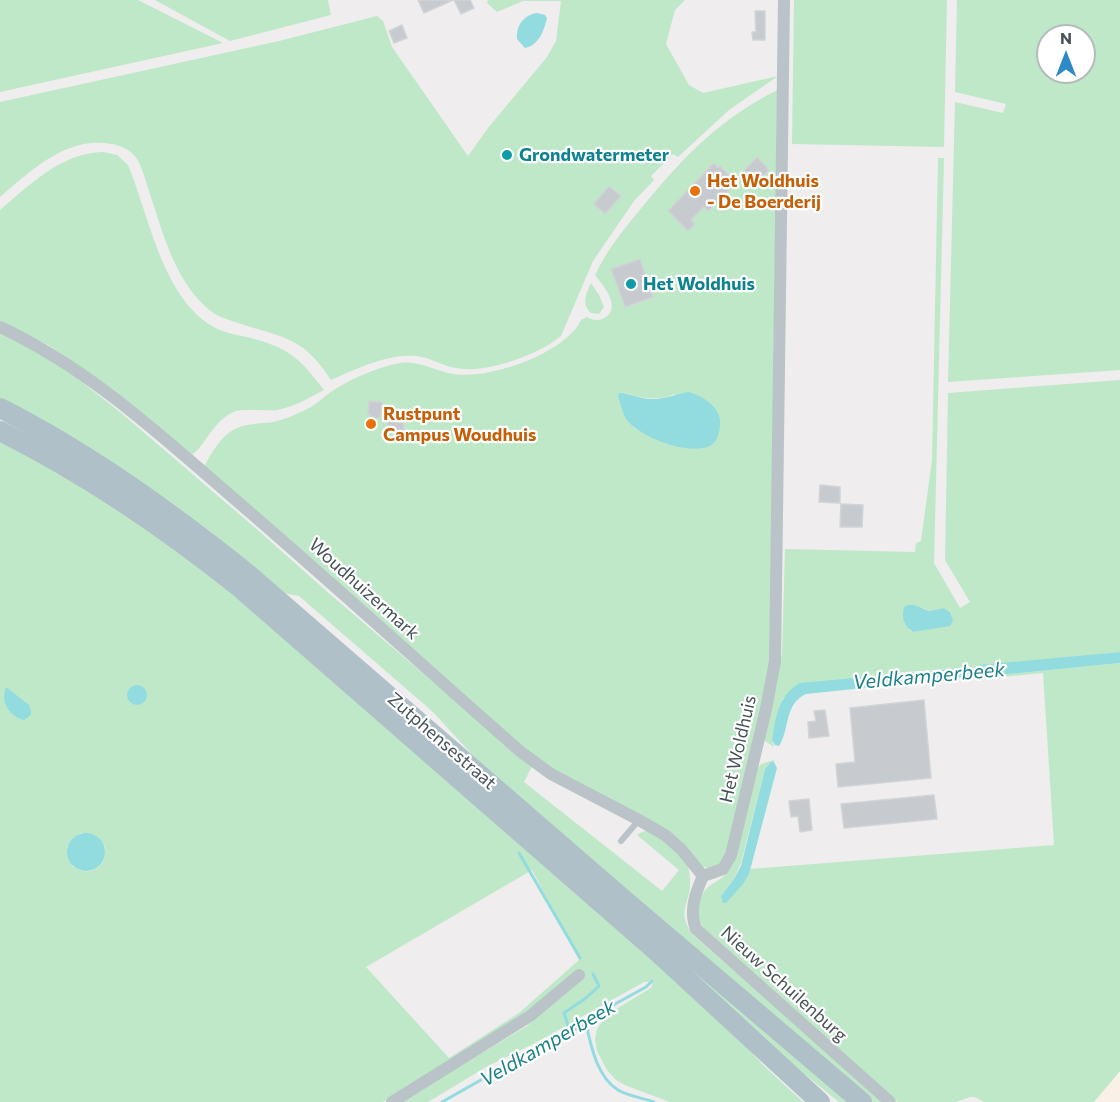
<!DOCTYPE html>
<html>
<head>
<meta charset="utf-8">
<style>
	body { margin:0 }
	#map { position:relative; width:1120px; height:1102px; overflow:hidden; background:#efeded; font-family:Commissioner,sans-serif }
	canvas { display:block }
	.north { position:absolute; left:1036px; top:24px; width:60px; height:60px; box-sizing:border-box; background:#fff; border:2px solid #b5babc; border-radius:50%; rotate:0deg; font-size:16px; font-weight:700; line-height:24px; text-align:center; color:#475258 }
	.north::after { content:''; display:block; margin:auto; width:21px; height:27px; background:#2e89c7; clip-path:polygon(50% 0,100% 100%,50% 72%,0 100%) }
</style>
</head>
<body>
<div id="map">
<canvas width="1120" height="1102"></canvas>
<div class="north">N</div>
</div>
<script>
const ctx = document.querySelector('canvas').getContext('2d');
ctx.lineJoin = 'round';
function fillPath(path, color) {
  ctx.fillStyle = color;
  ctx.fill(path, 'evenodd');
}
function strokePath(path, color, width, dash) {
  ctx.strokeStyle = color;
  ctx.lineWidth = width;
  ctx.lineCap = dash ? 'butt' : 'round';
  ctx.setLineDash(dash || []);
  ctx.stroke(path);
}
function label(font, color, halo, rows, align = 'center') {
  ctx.font = font + ' Commissioner,sans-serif';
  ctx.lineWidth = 4.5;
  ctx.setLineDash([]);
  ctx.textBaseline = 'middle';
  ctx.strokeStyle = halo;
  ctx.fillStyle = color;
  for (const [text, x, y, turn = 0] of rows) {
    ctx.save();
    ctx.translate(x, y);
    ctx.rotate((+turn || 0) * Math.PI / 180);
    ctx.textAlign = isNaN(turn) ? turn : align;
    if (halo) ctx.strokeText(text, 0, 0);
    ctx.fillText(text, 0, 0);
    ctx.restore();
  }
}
fillPath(new Path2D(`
	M1120 1071V1102H1094Z`), '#f9f1e7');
fillPath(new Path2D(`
	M0 0H138L223 43 0 92Z
	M155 0H328L331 15 230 41Z
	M488 0H685L675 10 666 44 689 85 703 93 778 76 729 110 678 157 673 154 651 176 654 180 634 201 593 261 561 336C538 355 486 374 456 368 442 366 430 357 416 356 386 354 357 369 331 380 303 336 283 338 238 323 226 319 215 316 206 307 174 278 163 233 150 194 146 183 143 169 137 159 132 151 121 145 111 144 66 136 31 171 0 197V102L279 41 377 16 383 21 392 47 468 156 488 128 547 57 556 41 561 1H523L497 12 487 3Z
	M794 0H947L944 147 792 144Z
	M957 0H1120V370L948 382 955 102 1003 113 1006 104 955 92ZM1048 36H1084V72H1048Z
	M777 90 770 658 765 693 727 856 719 866 710 869 702 866 685 846 667 829 541 763 206 469 205 465C211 453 221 437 233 430 245 423 260 424 273 422 284 420 297 414 307 409 318 404 326 394 337 388 355 377 379 367 400 363 419 360 435 371 453 374 488 380 565 354 581 320L587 317C598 325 616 316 611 301 609 292 601 283 595 275 609 246 628 224 648 200 688 152 721 119 777 90ZM626 393C643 399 658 401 675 394L667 444 634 428 618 397Z
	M103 152 117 155 128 165C149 215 162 296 212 326 221 332 236 335 247 337 289 348 298 356 324 390 309 398 294 407 277 410 268 411 242 409 236 411 213 419 205 448 190 456L98 379 50 346 0 321V210C31 184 61 153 103 152Z
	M938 158H944L934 563 960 608 970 602 945 560 948 393 1120 380V652L977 667 978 677H980L1120 663V1071L1094 1102H984L975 1097H970L956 1102H898L711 937C702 928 696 918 699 904 704 880 722 885 731 867 735 858 737 846 739 836 744 815 749 794 754 773L761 764 774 760V762H771L765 769 741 863 734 879 721 896 749 874 750 869 1054 845 1043 673 980 679 959 678 962 677 963 669 961 668 891 673 783 698 772 737 774 747 762 739 782 654 785 549 915 552 916 543 921 541 932 460ZM923 608 929 611 944 608 950 612 928 629 913 632 909 630Z
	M591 283 599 295 604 307 599 314 591 313C581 304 586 294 591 283Z
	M0 334 32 349 78 379 120 412 260 532 332 596 532 766 524 782 662 891 679 870 637 835C641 832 646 830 651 831 659 832 682 854 686 862 689 867 690 876 690 881 691 904 675 910 693 935L883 1102H872L586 856 478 761 433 712 299 596 283 593 0 399Z
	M0 439 38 458 193 559 719 1017 762 1064 803 1102H670L627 1086 616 1080 607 1070 597 1051 595 1040 597 1029 603 1020 608 1018V1014L651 988 653 982 651 980 648 982H644L535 1043 486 1067 428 1102H400L527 1026 583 977 577 969 530 1011 383 1102H0ZM81 833 96 836 105 847 103 862C94 873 83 874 72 866L67 847 73 838ZM532 870 579 960 519 1013 449 1058 366 967Z
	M132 496 851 1102H839L797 1068Z`), '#bfe8c9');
fillPath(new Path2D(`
	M537 13 545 15 547 18C544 31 539 45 525 48L517 39C516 25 524 15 537 13Z
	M689 392C708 398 727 412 718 435 717 439 714 444 710 446 688 456 639 437 626 419 622 412 621 404 618 397L619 393C629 393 639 398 649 399 663 400 676 394 689 392Z
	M908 605H914L929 611 944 608 950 612 953 621 950 626 913 632C904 626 901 617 904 607Z
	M1120 652V663L980 677 976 674V668L979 665Z
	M961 668 965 670V675L959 678 806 694C784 704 790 729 779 746L775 745 772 740C775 718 779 694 800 683Z
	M127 695a10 10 0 1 1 20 0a10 10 0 1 1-20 0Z
	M6 687 29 705 31 711V715L24 720C9 716 0 702 6 687Z
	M771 762H774L777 768 749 874 743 884 726 903H723L721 896 734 879 741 866 765 769Z
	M67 852a19 19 0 1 1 38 0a19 19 0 1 1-38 0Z`), '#92dce0');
strokePath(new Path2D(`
	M963 672 978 671
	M519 853 580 958
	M586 1024C591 1046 597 1077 618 1090 628 1096 643 1098 654 1102
	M570 1032 564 1013 586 998 599 986 593 974
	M442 1102 537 1048 586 1024 615 1004 646 987 652 981`), '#92dce0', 3);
const building = new Path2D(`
	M418 0H453L424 13Z
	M454 0H470L474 8 461 14Z
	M755 11H765V40H753L752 32H756Z
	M402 25 407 38 394 43 389 31Z
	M757 157 769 170 755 184 743 172Z
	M714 163 718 168 720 166 736 183 708 211 704 207 691 220 695 224 688 231 668 211Z
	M609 186 621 196 605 214 594 204Z
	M640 259 653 297 625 307 611 269Z
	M369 401 382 402 380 418 370 417 371 415H368Z
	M388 421 404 423 403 433 387 431Z
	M820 485 840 487V503L819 502Z
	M841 504 863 505 862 527H840Z
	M924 700 931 778 838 787 836 764 855 762 850 708Z
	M825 710 829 736 809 738 808 722 816 721 814 711Z
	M934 795 937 819 844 828 841 804Z
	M809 799 812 830 800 832 798 816 791 817 789 801Z`);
fillPath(building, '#c7cbcf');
strokePath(building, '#d1d4d7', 1.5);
strokePath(new Path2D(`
	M621 841 639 820`), '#bac3c8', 6);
strokePath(new Path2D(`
	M0 327C88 368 158 433 231 496 329 580 424 667 521 752L551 774 639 820 665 835 681 849 703 876
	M703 876 723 869 731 855 766 709 775 661 784 0
	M703 876C695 894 689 911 696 929L890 1102
	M392 1102 530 1016 579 975`), '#bac3c8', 12);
strokePath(new Path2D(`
	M0 408C89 453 170 512 248 574L621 897 862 1102
	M0 431C86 474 164 527 239 587L655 950 820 1102`), '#afc0c8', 20);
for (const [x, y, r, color] of [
	[507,155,6,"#0f9aa8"],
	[695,191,6,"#e8710a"],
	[631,284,6,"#0f9aa8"],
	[371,424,6,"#e8710a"]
]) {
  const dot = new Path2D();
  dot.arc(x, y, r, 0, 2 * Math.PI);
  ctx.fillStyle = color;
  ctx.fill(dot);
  strokePath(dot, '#fff', 2);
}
label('bold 18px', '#0d838f', '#fff', [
	["Grondwatermeter",519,155],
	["Het Woldhuis",643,284]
], 'left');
label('bold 18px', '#c56008', '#fff', [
	["Het Woldhuis",707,181],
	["- De Boerderij",707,202],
	["Rustpunt",383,414],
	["Campus Woudhuis",383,435]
], 'left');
label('18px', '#475258', '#fff', [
	["Woudhuizermark",364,589,42],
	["Zutphensestraat",442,741,41],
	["Het Woldhuis",738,749,-77],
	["Nieuw Schuilenburg",784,984,42]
]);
label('italic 20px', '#1c8288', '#fff', [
	["Veldkamperbeek",929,676,-5],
	["Veldkamperbeek",548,1043,-30]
]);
</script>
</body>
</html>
